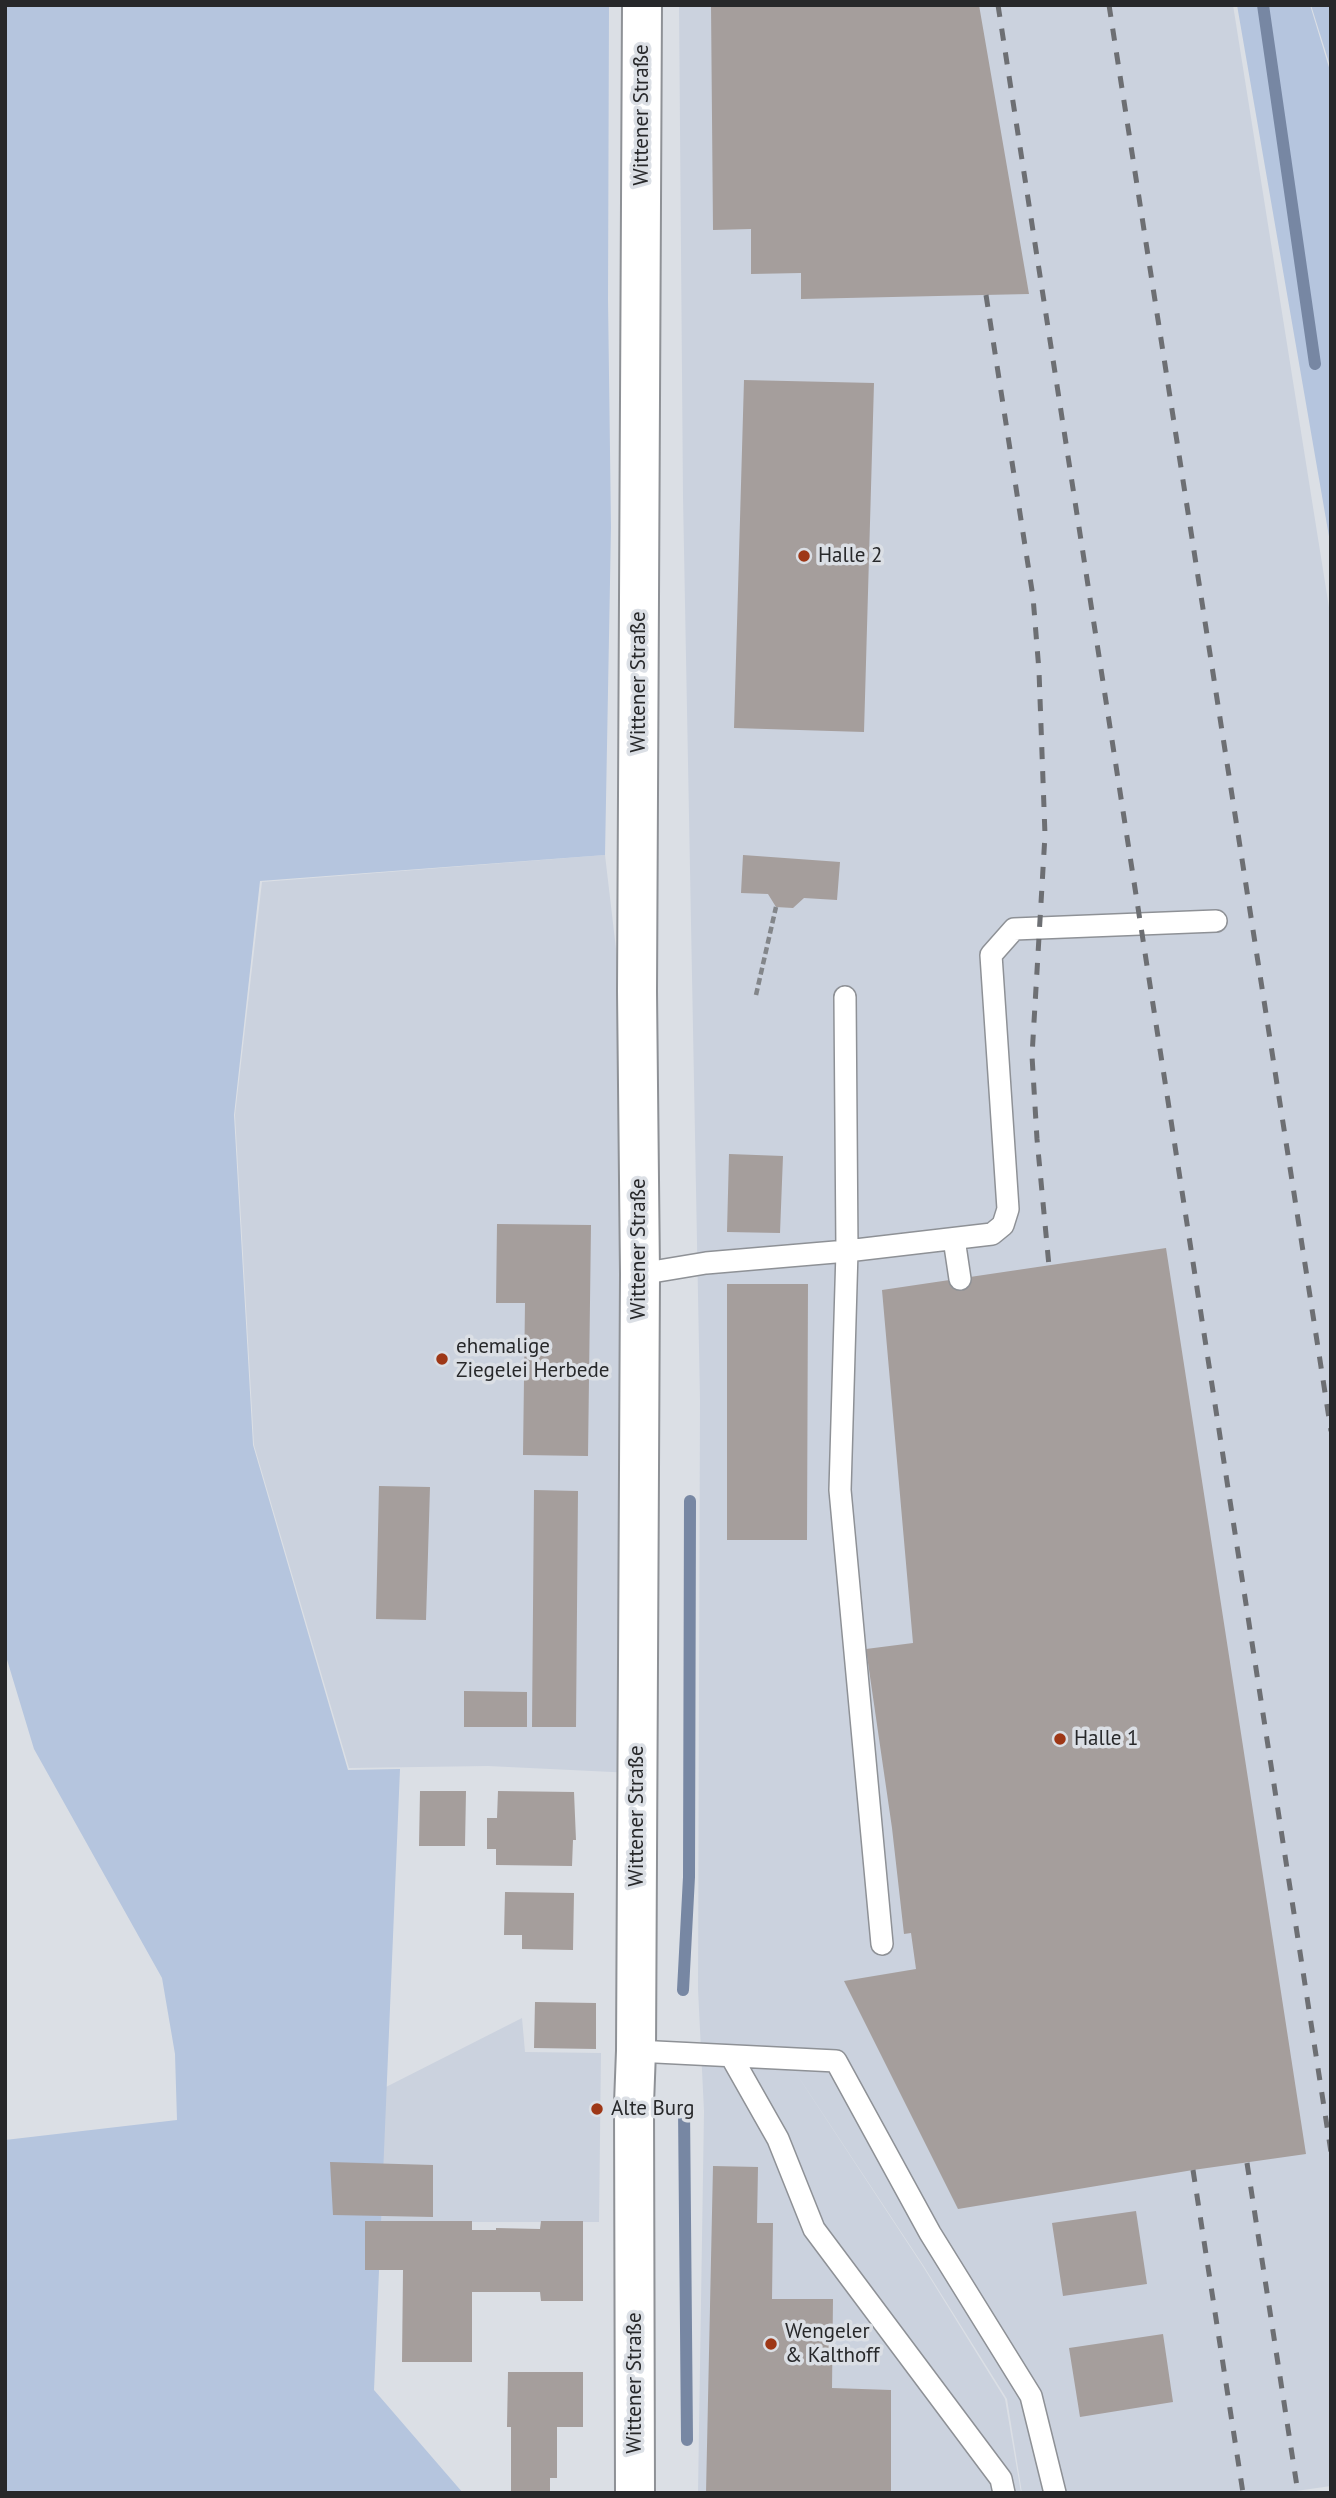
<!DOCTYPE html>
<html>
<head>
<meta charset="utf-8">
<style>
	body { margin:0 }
	#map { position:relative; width:1336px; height:2498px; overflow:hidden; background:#dbdfe5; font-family:"PT Sans",sans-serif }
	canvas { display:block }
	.frame { position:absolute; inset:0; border:7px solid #27282a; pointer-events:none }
</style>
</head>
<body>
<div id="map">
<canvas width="1336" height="2498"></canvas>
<div class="frame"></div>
</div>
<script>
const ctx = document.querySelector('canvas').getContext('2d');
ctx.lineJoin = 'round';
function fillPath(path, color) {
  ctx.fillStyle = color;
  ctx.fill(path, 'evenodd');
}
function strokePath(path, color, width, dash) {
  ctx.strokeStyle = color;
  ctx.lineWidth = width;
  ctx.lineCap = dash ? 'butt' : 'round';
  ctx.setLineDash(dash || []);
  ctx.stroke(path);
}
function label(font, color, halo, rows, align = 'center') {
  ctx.font = font + ' "PT Sans",sans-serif';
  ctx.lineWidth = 7;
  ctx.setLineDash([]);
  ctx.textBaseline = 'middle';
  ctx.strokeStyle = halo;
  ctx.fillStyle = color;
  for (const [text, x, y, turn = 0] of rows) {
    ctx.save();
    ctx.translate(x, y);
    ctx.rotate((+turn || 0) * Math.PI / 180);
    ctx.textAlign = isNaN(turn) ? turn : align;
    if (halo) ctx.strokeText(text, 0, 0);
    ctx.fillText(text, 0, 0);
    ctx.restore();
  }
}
fillPath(new Path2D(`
	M679 5H1233L1331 620V2486L1282 2493H1022L1007 2399 923 2265 786 2058 922 2265 1005 2399 1021 2493H698L704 2111 698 1989 700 1401 683 497Z
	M605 855 635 1111 633 1773 488 1766 349 1768 254 1445 235 1115 262 882Z
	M522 2018 525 2052 601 2053 599 2222H379L386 2087Z`), '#cbd2de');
fillPath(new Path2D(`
	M5 5H609L608 299 611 527 605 855 260 881 234 1115 253 1445 348 1770 400 1769 374 2390 463 2493H5V2140L177 2120 175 2054 162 1978 34 1749 5 1653Z
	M1237 5H1310L1331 74V548Z
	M1311 5H1331V69Z`), '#b5c5de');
strokePath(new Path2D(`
	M1263 5 1315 364
	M683 1990 689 1877 690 1501
	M684 2108 687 2440`), '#7787a3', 12);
fillPath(new Path2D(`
	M711 5H979L1029 294 801 299V273L751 274V229L713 230Z
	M744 380 874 383 864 732 734 728Z
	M743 855 840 862 837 900 804 898 793 908 776 907 768 894 741 893Z
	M729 1154 783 1156 780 1233 727 1232Z
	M497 1224 591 1225 588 1456 523 1455 525 1303H496Z
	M1166 1248 1306 2154 1193 2170 958 2209 844 1981 916 1969 911 1933 904 1934 892 1828 866 1649 913 1643 882 1290Z
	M727 1284H808L807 1540H727Z
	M379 1486 430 1487 426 1620 376 1619Z
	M534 1490 578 1491 576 1727H532Z
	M464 1691 527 1692V1727H464Z
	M420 1791H466L465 1846H419Z
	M498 1791 574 1792 576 1840H573L572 1866 496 1865V1849H487V1818H497Z
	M505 1892 574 1893 573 1950 522 1949V1935H504Z
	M535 2002 596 2003V2049L534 2048Z
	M330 2162 433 2165V2217L333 2215Z
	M713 2166 758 2167 757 2223H773L772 2299H833L832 2388 891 2390V2493H706Z
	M1136 2211 1147 2284 1063 2296 1052 2223Z
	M365 2221H472V2230H496V2228L540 2229 541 2221H583V2301H541L540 2292H472V2362H402L403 2270H365Z
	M1163 2334 1173 2402 1080 2417 1069 2348Z
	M508 2372H583V2427H557V2478H550V2493H511V2427H507Z`), '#a59e9c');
const lane = new Path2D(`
	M845 997 847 1251 840 1490 882 1944
	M954 1239 960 1279
	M640 1274 706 1263 847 1251 992 1234 1003 1225 1008 1209 991 955 1014 929 1216 921
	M636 2051 836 2061 930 2233 1031 2396 1055 2493
	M731 2056 778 2139 814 2229 1001 2479 1004 2493`);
const secondary = new Path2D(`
	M635 2493 634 2104 636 2051 640 1274 637 991 642 5`);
strokePath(lane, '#8e9196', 24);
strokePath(secondary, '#8e9196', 42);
strokePath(new Path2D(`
	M756 995 776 907`), '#83868a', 4.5, [7, 3.5]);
strokePath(lane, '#fff', 21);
strokePath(secondary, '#fff', 38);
strokePath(new Path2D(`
	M998 5 1331 2152
	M1109 5 1331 1431
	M986 295 1033 597 1039 671 1045 835 1032 1056 1037 1139 1049 1266
	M1247 2163 1298 2493
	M1193 2170 1243 2493`), '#6d6f73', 5, [12, 12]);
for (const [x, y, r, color] of [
	[804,556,7,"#9e3716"],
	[442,1359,7,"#9e3716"],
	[1060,1739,7,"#9e3716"],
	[597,2109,7,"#9e3716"],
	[771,2344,7,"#9e3716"]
]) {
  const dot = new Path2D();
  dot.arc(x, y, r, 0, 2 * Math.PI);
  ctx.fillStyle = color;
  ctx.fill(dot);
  strokePath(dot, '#dbdfe5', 2.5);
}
label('21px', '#27282a', '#dbdfe5', [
	["Wittener Straße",642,115,-90],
	["Wittener Straße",639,682,-90],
	["Wittener Straße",639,1249,-90],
	["Wittener Straße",637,1816,-90],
	["Wittener Straße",635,2383,-90]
]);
label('21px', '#27282a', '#dbdfe5', [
	["Halle 2",818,556],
	["ehemalige",456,1347],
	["Ziegelei Herbede",456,1371],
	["Halle 1",1074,1739],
	["Alte Burg",611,2109],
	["Wengeler",785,2332],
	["& Kalthoff",785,2356]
], 'left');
</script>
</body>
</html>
